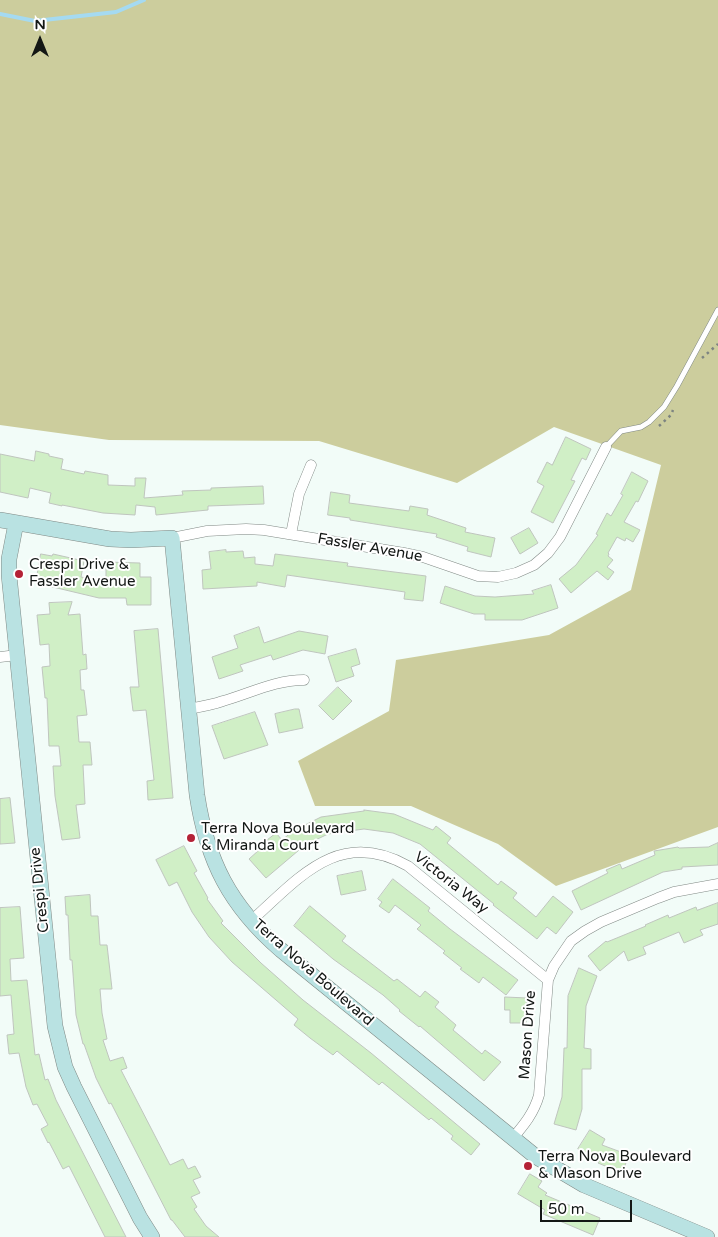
<!DOCTYPE html>
<html>
<head>
<meta charset="utf-8">
<style>
	body { margin:0 }
	#map { position:relative; width:718px; height:1237px; overflow:hidden; background:#f2fcf8; font-family:"Varela Round",sans-serif }
	canvas { display:block }
	.north { position:absolute; left:15px; top:15px; width:50px; height:50px; -webkit-text-stroke:4px #fff; paint-order:stroke; rotate:0deg; font-size:14px; font-weight:700; line-height:20px; text-align:center; color:#131715 }
	.north::after { content:''; display:block; margin:auto; width:18px; height:22px; background:#131715; clip-path:polygon(50% 0,100% 100%,50% 72%,0 100%) }
	.scale { position:absolute; left:540px; top:1200px; width:92px; height:22px; box-sizing:border-box; border:2px solid #131715; border-top:0; padding-left:6px; font-size:15px; line-height:18px; white-space:nowrap; color:#131715; -webkit-text-stroke:4px #fff; paint-order:stroke }
</style>
</head>
<body>
<div id="map">
<canvas width="718" height="1237"></canvas>
<div class="north">N</div>
<div class="scale">50 m</div>
</div>
<script>
const ctx = document.querySelector('canvas').getContext('2d');
ctx.lineJoin = 'round';
function fillPath(path, color) {
  ctx.fillStyle = color;
  ctx.fill(path, 'evenodd');
}
function strokePath(path, color, width, dash) {
  ctx.strokeStyle = color;
  ctx.lineWidth = width;
  ctx.lineCap = dash ? 'butt' : 'round';
  ctx.setLineDash(dash || []);
  ctx.stroke(path);
}
function label(font, color, halo, rows, align = 'center') {
  ctx.font = font + ' "Varela Round",sans-serif';
  ctx.lineWidth = 4;
  ctx.setLineDash([]);
  ctx.textBaseline = 'middle';
  ctx.strokeStyle = halo;
  ctx.fillStyle = color;
  for (const [text, x, y, turn = 0] of rows) {
    ctx.save();
    ctx.translate(x, y);
    ctx.rotate((+turn || 0) * Math.PI / 180);
    ctx.textAlign = isNaN(turn) ? turn : align;
    if (halo) ctx.strokeText(text, 0, 0);
    ctx.fillText(text, 0, 0);
    ctx.restore();
  }
}
fillPath(new Path2D(`
	M0 0H718V827L556 886 498 844 411 806H315L298 761 389 711 396 660 549 635 631 590 661 465 554 427 457 483 319 441 109 440 0 425Z`), '#cccd9d');
strokePath(new Path2D(`
	M0 14 35 21 116 12 144 0`), '#a5daf1', 4);
const building = new Path2D(`
	M566 437 591 449 586 460 582 458 571 480 575 481 553 523 531 512 544 486 537 482 547 462 552 465Z
	M36 451 49 454V456L63 459 61 469 84 474 85 471 108 475V485L135 486V478H146L144 498 183 495 182 491 211 490V488L263 486 264 504 208 506V510L156 515 155 507 136 505 135 515 103 513 62 505V506L49 503 51 493 30 488 28 498 0 492V454L34 461Z
	M632 472 648 481 638 502 636 501 624 522 640 530 633 542 626 538 625 541 617 537 608 553 609 554 608 556 613 560 607 567 614 572 608 580 597 571 571 593 559 579 576 565 598 535 596 534 607 513 611 516 623 495 621 494Z
	M331 492 350 495 349 503 409 511 410 506 428 509 427 515 466 528 465 532 495 538 491 557 467 551 468 547 436 537 437 534 350 520V518L328 515Z
	M529 528 538 543 520 554 511 538Z
	M226 550V552L243 551 244 558 255 557V564L273 566 275 554 348 563 347 566 426 576 423 601 404 599 405 592 287 575 285 587 257 582V586L203 589 202 570 211 569 209 552Z
	M41 554 52 556 53 554 84 561 81 577 106 582V562L140 563V577H151V605H127L126 598H99L36 583Z
	M551 585 558 608 522 620H485V614H474L440 603 445 586 475 596 495 597 534 594 532 591Z
	M72 602 68 615 80 614 83 655 86 654 87 669 80 670 81 690H84L87 715 77 716 79 742H90L92 765H83L85 804 76 805 80 838 62 840 55 796 53 766H61L59 746H49L47 698H45L42 667 50 666 49 644 40 645 37 615 50 614 49 603Z
	M259 627 264 643 299 631 328 636 325 654 303 650 273 660 271 655 240 665 243 671 219 679 212 657 238 648 234 636Z
	M158 629 173 798 148 800 147 781 154 780 146 710 133 711 130 687H139L134 631Z
	M356 649 360 664 351 667 354 676 336 682 328 657Z
	M338 687 352 701 333 720 319 706Z
	M295 709H299L303 728 279 733 275 714Z
	M255 712 268 745 224 759 212 726Z
	M10 798 15 843 0 844V799Z
	M364 810 394 814 433 830 436 826 451 838 447 843 498 885 501 881 517 893 513 898 536 917 553 896 573 912 556 934 547 927 537 939 493 905 494 904 420 844 393 833 364 829 328 834 305 845 266 878 249 859 268 842 267 840 276 833 282 840 293 831 321 817 364 811Z
	M718 843V865L682 867V869L663 872 581 910 572 891 608 873 606 870 620 864 622 869 655 855 654 851 678 847 679 848 708 847Z
	M184 846 197 871 194 873 208 898 207 899 223 921 221 923 261 963 303 1000 371 1053 480 1144 471 1155 451 1139 453 1136 431 1118 429 1120 382 1082 379 1085 337 1051 333 1055 310 1038 294 1025 298 1019 232 962 209 937 192 912 177 882 169 886 156 860Z
	M362 871 366 890 341 895 337 876Z
	M393 879 430 908 428 911 450 929 518 980 506 995 483 977 479 983 460 969 462 968 443 953 445 951 417 929 421 925 395 905 389 913 379 906 382 902 378 899Z
	M90 895 91 916H98L100 945H107L112 989H100L102 1013 107 1039 103 1040 110 1061 123 1057 127 1068 121 1070 170 1165 183 1159 188 1169 195 1166 201 1177 193 1180 200 1193 191 1197 197 1207 194 1209 206 1226 219 1237H185L172 1220H171L111 1103 109 1104 96 1078 84 1044H83L76 1015 72 960H70L68 915H66L65 897Z
	M718 903V924L700 930 703 935 684 943 679 932 643 947 646 954 628 961 624 951 600 971 588 956 606 941 607 942 646 926 645 925 668 915 669 918 696 907 697 910Z
	M310 906 346 936 342 941 394 981 397 979 420 997 425 991 439 1002 435 1007 456 1025 453 1030 482 1054 485 1050 501 1062 484 1081 420 1026 419 1027 399 1011 400 1010 383 995 333 959 294 926Z
	M20 907 24 958 10 959 11 981 27 980 35 1055 39 1054 45 1080 48 1079 56 1100 126 1237H105L69 1166 63 1169 49 1142 48 1143 41 1129 48 1125 37 1104 33 1105 26 1087 19 1053 9 1054 7 1035 14 1034 11 995 0 996V908Z
	M579 968 597 976 586 1006 584 1048 591 1049V1069H582V1109L576 1130 554 1124 562 1097 564 1048H567L568 996Z
	M505 997 527 998 526 1023H510V1010H505Z
	M590 1130 605 1139 602 1145 629 1155 622 1173 598 1163 599 1161 578 1149Z
	M530 1174 542 1181 538 1187 547 1193 545 1195 600 1218 593 1235 543 1214 545 1210 518 1194Z`);
fillPath(building, '#d0efc6');
strokePath(building, '#bfc5be', 1);
const lane = new Path2D(`
	M606 447 621 431 641 427 649 422 664 407 677 386 718 310`);
const street = new Path2D(`
	M291 534 299 494 311 465
	M172 538 207 531 246 529 264 530 404 553 423 557 478 576 498 577 516 573 534 565 548 553 560 537 606 447
	M0 657 17 655
	M188 709C200 707 212 705 223 701 251 693 275 680 304 680
	M251 921C299 878 339 827 408 866L548 980
	M512 1139C524 1125 534 1113 539 1095L548 980 554 966 571 941 585 931 601 922 658 898 674 892 718 884`);
const secondary = new Path2D(`
	M0 520 110 539 131 540 172 538 197 795C207 861 230 906 281 950L535 1156 584 1185 707 1237
	M16 523 9 559V575L55 1026 65 1067 74 1087 140 1218 152 1237`);
strokePath(lane, '#808985', 6);
strokePath(street, '#808985', 11);
strokePath(secondary, '#808985', 16);
strokePath(new Path2D(`
	M702 358 718 344
	M659 426 671 415 673 410`), '#7d8481', 2.5, [2.5, 4]);
strokePath(lane, '#fff', 5);
strokePath(street, '#fff', 10);
strokePath(secondary, '#b9e2e2', 15);
for (const [x, y, r, color] of [
	[19,574,5,"#b42236"],
	[191,838,5,"#b42236"],
	[528,1166,5,"#b42236"]
]) {
  const dot = new Path2D();
  dot.arc(x, y, r, 0, 2 * Math.PI);
  ctx.fillStyle = color;
  ctx.fill(dot);
  strokePath(dot, '#fff', 2);
}
label('15px', '#131715', '#fff', [
	["Fassler Avenue",370,548,10],
	["Victoria Way",451,883,38],
	["Crespi Drive",40,890,-96],
	["Terra Nova Boulevard",313,973,41],
	["Mason Drive",528,1035,-86]
]);
label('15px', '#131715', '#fff', [
	["Crespi Drive &",29,565],
	["Fassler Avenue",29,582],
	["Terra Nova Boulevard",201,829],
	["& Miranda Court",201,846],
	["Terra Nova Boulevard",538,1157],
	["& Mason Drive",538,1174]
], 'left');
</script>
</body>
</html>
